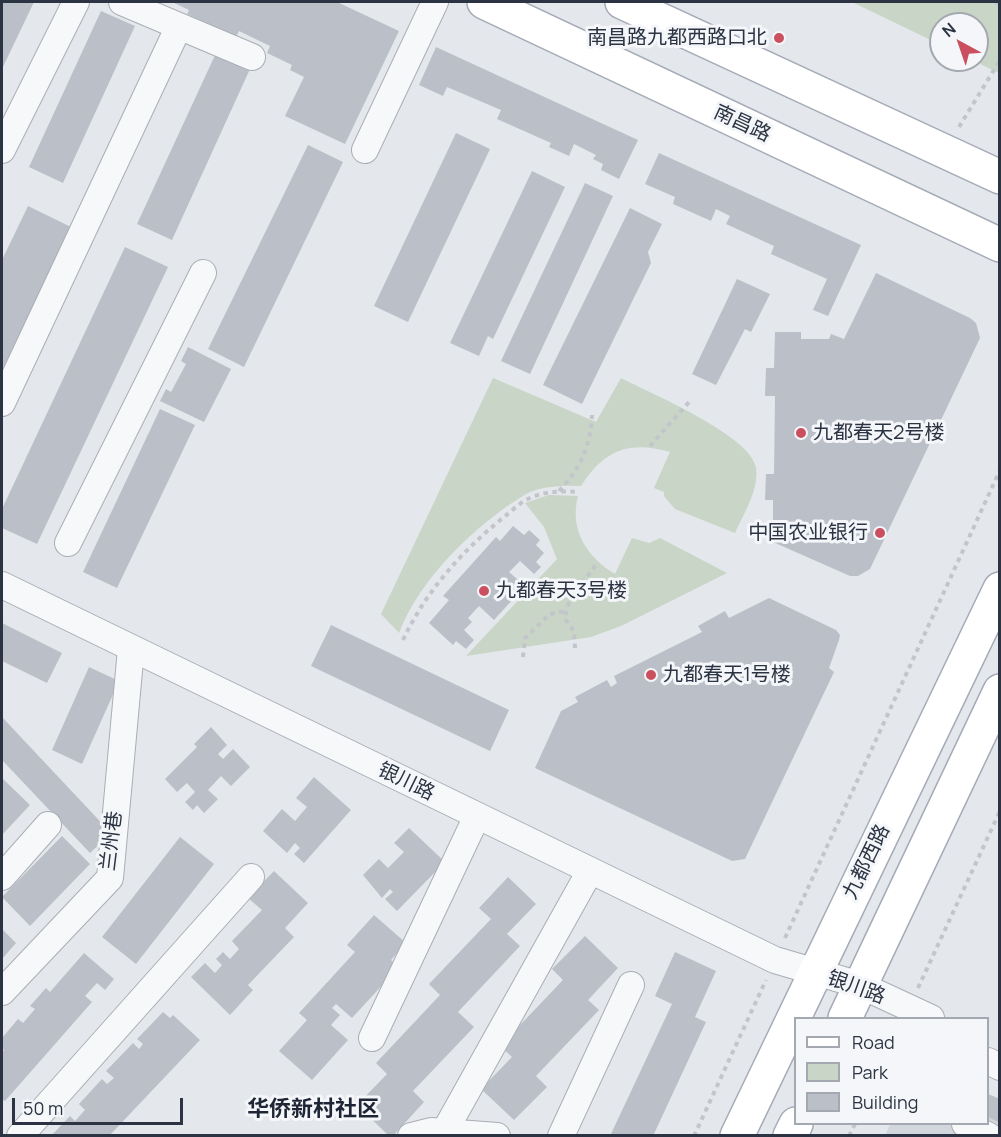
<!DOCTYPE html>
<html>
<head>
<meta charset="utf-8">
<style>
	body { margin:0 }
	#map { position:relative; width:1001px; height:1137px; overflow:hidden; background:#e4e7eb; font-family:Manrope,sans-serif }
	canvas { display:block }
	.frame { position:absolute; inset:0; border:3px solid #2c3443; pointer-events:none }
	.legend { position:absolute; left:794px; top:1017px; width:195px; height:108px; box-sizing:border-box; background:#f4f6f9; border:2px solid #a4a8b0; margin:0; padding:8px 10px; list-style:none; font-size:18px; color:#2c3443 }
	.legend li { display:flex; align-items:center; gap:12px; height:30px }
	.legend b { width:30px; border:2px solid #a4a8b0 }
	.north { position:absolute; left:929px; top:12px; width:60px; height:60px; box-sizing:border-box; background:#f4f6f9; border:2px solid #a4a8b0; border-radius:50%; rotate:320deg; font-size:16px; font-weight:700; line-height:24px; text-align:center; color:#2c3443 }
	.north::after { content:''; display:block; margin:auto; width:21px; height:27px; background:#ca5060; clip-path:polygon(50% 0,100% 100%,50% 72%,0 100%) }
	.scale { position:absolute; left:12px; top:1098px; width:171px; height:27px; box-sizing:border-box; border:3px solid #2c3443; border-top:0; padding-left:8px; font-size:18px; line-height:21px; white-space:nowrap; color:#2c3443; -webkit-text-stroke:4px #f4f6f9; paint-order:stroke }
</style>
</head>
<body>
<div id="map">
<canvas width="1001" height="1137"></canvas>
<div class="frame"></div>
<ul class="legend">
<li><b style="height:8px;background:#fff"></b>Road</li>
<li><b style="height:16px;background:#c9d5c6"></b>Park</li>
<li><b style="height:16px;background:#bbc0c8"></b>Building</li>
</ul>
<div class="north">N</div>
<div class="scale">50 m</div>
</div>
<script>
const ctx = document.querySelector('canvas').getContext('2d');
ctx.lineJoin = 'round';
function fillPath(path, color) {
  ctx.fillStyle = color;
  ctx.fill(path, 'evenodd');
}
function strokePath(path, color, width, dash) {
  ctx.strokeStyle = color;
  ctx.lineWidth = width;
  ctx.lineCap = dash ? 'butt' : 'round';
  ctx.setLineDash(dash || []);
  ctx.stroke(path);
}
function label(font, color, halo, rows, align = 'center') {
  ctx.font = font + ' Manrope,"Noto Sans SC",sans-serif';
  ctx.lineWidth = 6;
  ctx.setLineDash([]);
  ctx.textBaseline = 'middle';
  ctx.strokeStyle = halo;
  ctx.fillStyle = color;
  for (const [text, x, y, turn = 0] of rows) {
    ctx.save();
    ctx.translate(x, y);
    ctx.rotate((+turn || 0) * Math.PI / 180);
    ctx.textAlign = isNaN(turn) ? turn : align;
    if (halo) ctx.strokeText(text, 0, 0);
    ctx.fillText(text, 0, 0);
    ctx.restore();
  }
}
fillPath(new Path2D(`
	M988 1116 999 1122V1135L885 1136 890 1124H988Z`), '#d2d6dd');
fillPath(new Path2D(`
	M852 2H999V73L972 60H977V24H941V45Z
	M493 378 596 422 621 378C650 393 752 436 756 468 759 490 744 513 735 533L675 509 664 496V492L654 488 670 452C629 440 604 450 581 486 565 485 541 486 526 494 476 524 420 578 399 633L381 614Z
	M549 495 578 496C569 530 587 557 615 574L632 538 649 543 660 538 727 573 621 626 591 637 466 656 557 559 544 527 525 503Z`), '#c9d5c6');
fillPath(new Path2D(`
	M2 2H34L2 69Z
	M172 2H337L399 31 345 144 285 116 304 77 290 70 292 65 267 53 270 46 239 31 236 37 187 14 189 10Z
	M101 11 135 26 63 183 29 167Z
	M436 47 638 140 619 179 601 170 603 164 593 159 596 155 574 144 569 156 549 147 551 143 497 119 501 110 447 87 443 96 419 85Z
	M216 53 250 69 172 240 137 224Z
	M456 133 490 149 408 322 374 306Z
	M308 145 343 162 244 367 208 349Z
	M659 153 861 245 828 316 813 310 827 279 771 254 774 246 726 224 730 216 716 209 711 221 673 204 675 197 645 184Z
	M532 171 565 187 493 339 488 336 479 356 450 343Z
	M585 183 613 196 530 374 501 361Z
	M28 206 71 227 2 370V260Z
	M630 208 662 224 648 252 651 263 582 404 543 385Z
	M125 247 168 267 37 544 2 528V509Z
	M876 273 970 318 976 323 980 338 870 569 858 576H850L773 542V500H765L766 474H774L775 396H765L766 368H774L775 332H801V339H829L831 334 844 339Z
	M737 279 770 294 751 332 745 329 716 385 692 374Z
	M188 347 231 369 204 422 160 401 166 389 171 392 186 364 181 361Z
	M160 409 195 425 117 588 83 572Z
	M513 526 524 535 529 530 540 540 536 545 544 553 536 562 541 567 534 574 520 561 509 572 525 586 494 620 479 606 468 618 472 622 464 630 474 640 466 649 456 641 453 645 429 623 449 600 443 596 496 537 500 541Z
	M769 598 836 630 840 635 839 640 829 668 834 672 745 859 732 861 535 768 561 711 578 702 575 697 607 680 611 687 617 683 614 676 702 632 698 626 725 611 729 618Z
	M2 623 62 653 47 683 2 661Z
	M331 625 509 710 490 751 311 666Z
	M89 667 119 681 82 764 52 750Z
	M2 717 111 833 90 853 2 760Z
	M211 727 227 745 218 754 223 759 233 749 250 767 231 786 221 776 208 790 218 799 204 813 197 805 193 810 185 802 195 792 187 783 177 792 165 779 197 747 194 744Z
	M314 777 351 810 304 863 294 854 300 848 295 843 287 853 263 831 282 809 295 821 307 807 296 798Z
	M2 778 30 805 2 835Z
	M409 828 445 862 397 911 385 899 393 892 390 889 382 898 363 875 379 859 388 868 404 852 394 843Z
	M62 836 90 864 30 926 2 897Z
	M180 837 214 864 136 964 102 937Z
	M274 871 308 903 285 928 294 937 248 985 253 990 230 1015 191 977 205 963 215 973 222 965 216 959 223 952 230 959 239 949 232 941 262 910 248 898Z
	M508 877 536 904 507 934 520 946 458 1012 474 1027 413 1091 424 1102 393 1136H389L357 1105 387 1074 376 1063 440 995 429 984 491 919 479 908Z
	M374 915 406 943 391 960 399 967 352 1018 336 1004 332 1008 340 1015 331 1025 348 1040 312 1080 279 1051 307 1020 299 1013 355 952 347 945Z
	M2 929 16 943 2 959Z
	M585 936 618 968 588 1000 599 1010 536 1076 547 1087 514 1120 481 1089 512 1057 500 1046 563 980 552 969Z
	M675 952 716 971 695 1017 706 1022 653 1136H610L672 1004 655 996Z
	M84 953 114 979 105 990 97 983 85 996 92 1002 5 1101 2 1099V1054L4 1050 2 1048V1038L18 1019 23 1023 35 1009 30 1006 46 988 50 992Z
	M163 1012 170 1018 173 1015 200 1040 109 1136H51L70 1116 75 1121 85 1110 79 1104 102 1079 107 1084 114 1078 106 1071 133 1043 139 1049 143 1044 137 1039Z
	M988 1094 1000 1099V1123L988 1117Z`), '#bbc0c8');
const minor = new Path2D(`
	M122 2 252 57
	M2 150 76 2
	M365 150 435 2
	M2 403 179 26
	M68 543 203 273
	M2 585 775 960 860 985 931 1018
	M2 877 48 825
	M2 992 110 878 131 649
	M372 1038 477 816
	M988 1061 1000 1067
	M965 1124 989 1136
	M20 1136 251 877
	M411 1136 431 1131 497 1136
	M442 1136 590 871
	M561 1136 631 985`);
const major = new Path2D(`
	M484 2 1000 245
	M622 2 1000 177
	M845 1018 1000 691
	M737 1136 1000 589
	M790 1136 796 1124`);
strokePath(minor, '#a9aeb5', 28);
strokePath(major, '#a4abb7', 36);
strokePath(new Path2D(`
	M996 2 1000 5
	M959 127 1000 60
	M650 446 689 402
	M559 491C581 467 590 448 592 415
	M403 640C426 591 462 551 504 517 512 511 520 502 530 498 545 491 563 491 579 492
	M575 648 574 631 565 619C567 595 585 582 597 563
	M523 657 525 638 550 614 566 611
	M785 938 1000 470
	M918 988 1000 811
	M694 1136 766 980
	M849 1136 855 1124`), '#c2c5ca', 4, [4.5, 4.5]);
strokePath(minor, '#f7f8fa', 26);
strokePath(major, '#fff', 33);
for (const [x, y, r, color] of [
	[779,38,6,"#ca5060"],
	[801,433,6,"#ca5060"],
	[880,533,6,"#ca5060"],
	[484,591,6,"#ca5060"],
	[651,675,6,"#ca5060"]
]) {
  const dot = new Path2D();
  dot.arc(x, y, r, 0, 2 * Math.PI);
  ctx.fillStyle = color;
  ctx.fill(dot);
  strokePath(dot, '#f4f6f9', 2);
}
label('20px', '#2c3443', '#f4f6f9', [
	["南昌路九都西路口北",767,38,"right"],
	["九都春天2号楼",813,433],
	["中国农业银行",868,533,"right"],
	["九都春天3号楼",496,591],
	["九都春天1号楼",663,675]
], 'left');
label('20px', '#2c3443', '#f4f6f9', [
	["南昌路",742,124,25],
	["银川路",406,782,26],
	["兰州巷",112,841,-83],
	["九都西路",867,862,-64],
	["银川路",856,988,20]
]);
label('bold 22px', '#1e2534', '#f4f6f9', [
	["华侨新村社区",313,1110]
]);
</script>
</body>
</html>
